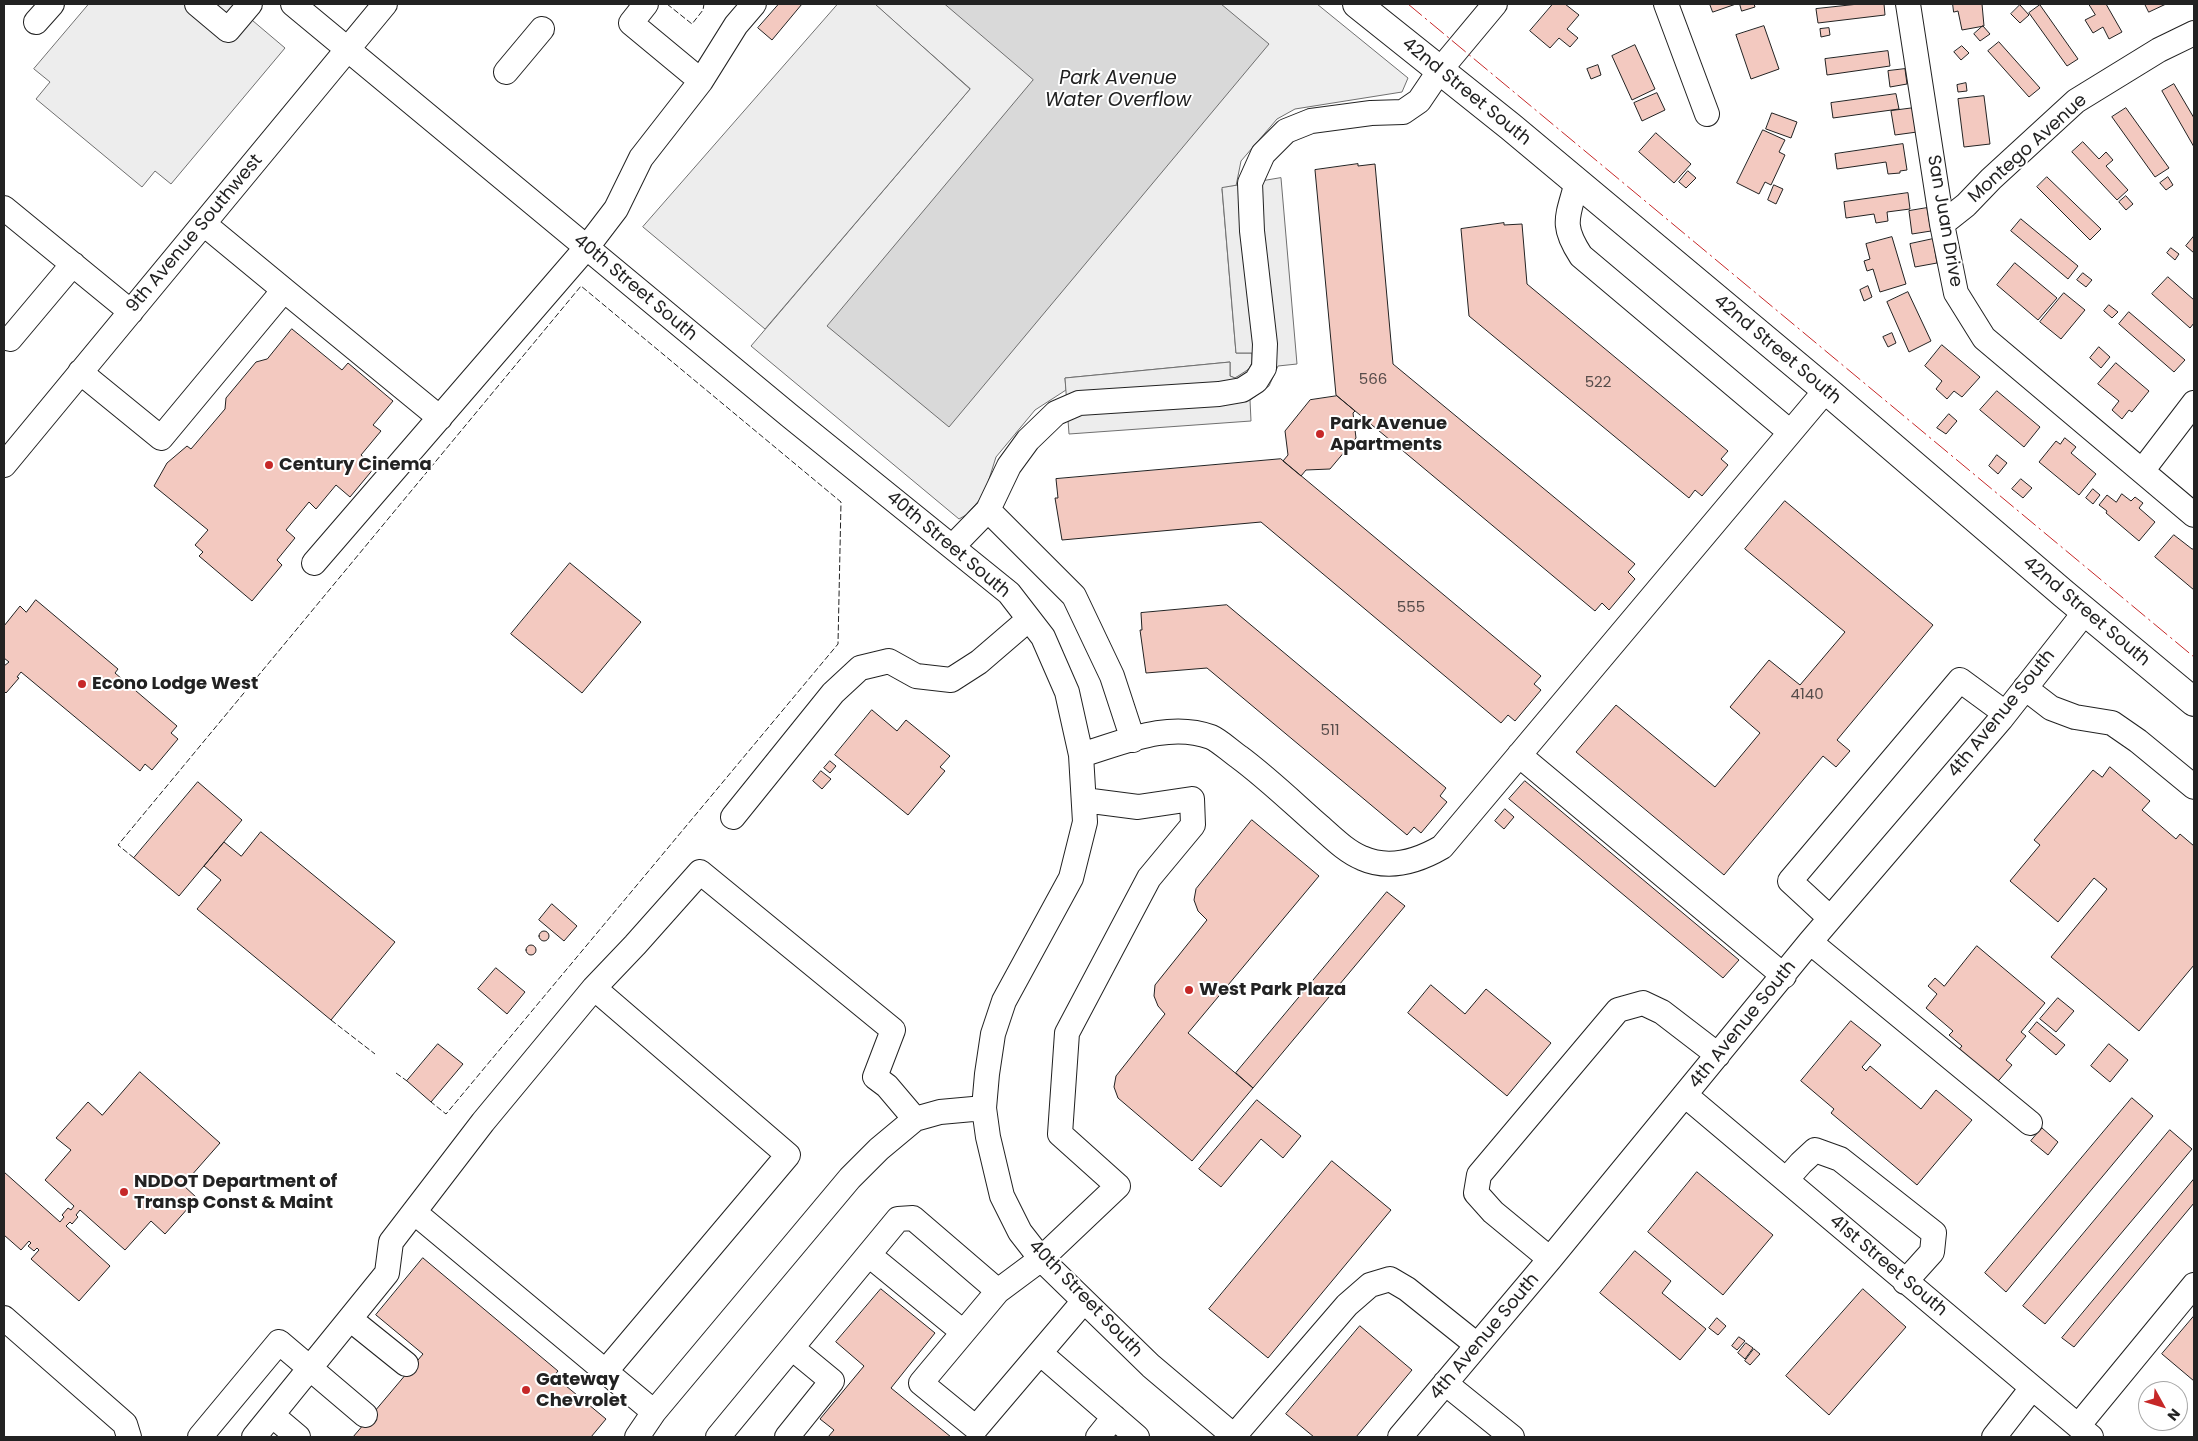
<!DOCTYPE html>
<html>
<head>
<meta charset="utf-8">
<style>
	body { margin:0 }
	#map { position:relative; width:2198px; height:1441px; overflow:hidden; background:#fff; font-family:Poppins,sans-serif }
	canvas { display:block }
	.frame { position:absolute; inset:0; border:5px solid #222; pointer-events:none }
	.north { position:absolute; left:2138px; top:1381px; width:50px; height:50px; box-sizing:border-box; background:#fff; border:1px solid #a7a7a7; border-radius:50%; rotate:129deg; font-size:14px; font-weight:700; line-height:20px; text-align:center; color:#222 }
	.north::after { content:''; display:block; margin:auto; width:18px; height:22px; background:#c62828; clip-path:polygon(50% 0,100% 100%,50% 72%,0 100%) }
</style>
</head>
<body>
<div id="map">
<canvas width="2198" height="1441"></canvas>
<div class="frame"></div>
<div class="north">N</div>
</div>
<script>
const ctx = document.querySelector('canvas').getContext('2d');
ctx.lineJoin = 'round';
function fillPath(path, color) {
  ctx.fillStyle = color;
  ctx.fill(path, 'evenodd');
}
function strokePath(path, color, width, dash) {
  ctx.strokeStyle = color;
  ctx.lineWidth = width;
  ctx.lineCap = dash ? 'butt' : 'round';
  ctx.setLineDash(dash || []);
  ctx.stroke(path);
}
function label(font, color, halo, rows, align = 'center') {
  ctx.font = font + ' Poppins,sans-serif';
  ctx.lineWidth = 4;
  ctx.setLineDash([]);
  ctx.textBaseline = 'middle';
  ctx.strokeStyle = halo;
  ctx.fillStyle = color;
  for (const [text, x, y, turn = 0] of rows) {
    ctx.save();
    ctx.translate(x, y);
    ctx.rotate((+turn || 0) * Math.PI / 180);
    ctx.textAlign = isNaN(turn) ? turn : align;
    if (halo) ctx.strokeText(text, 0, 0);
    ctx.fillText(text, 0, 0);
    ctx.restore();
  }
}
const green = new Path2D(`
	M875 4H1317L1408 78 1402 92 1295 109 1277 119 1241 161 1236 186 1222 189 1236 353H1252C1255 366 1246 373 1235 378L1230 376V362L1065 378 1066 390 1035 410 996 457 984 495 966 515 959 519 751 346 970 89Z`);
fillPath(green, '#eee');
strokePath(green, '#6f6f6f', 1);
const parking = new Path2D(`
	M89 4H233L285 48 171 184 155 171 142 187 36 99 50 82 34 69Z
	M838 4H875L970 89 765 329 643 227Z
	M1281 178 1297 364 1278 366 1269 386 1250 400 1251 421 1069 434 1065 378 1230 362V376L1235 378 1249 369 1252 363V353H1236L1222 188Z`);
fillPath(parking, '#ededed');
strokePath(parking, '#6f6f6f', 1);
const water = new Path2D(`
	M945 4H1221L1269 44 949 427 827 326 1033 80Z`);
fillPath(water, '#d9d9d9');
strokePath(water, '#6f6f6f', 1);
const building = new Path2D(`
	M779 4H802L772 40 758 28Z
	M1553 4H1565L1579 15 1567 29 1578 38 1570 47 1559 38 1550 48 1530 31Z
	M1710 4H1736L1713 12Z
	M1740 4H1754L1755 7 1742 11Z
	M1859 4H1884L1885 15 1818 23 1816 9Z
	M1953 4H1982L1984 26 1962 30 1958 11 1954 12Z
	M2089 4H2106L2122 32 2109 39 2103 27 2093 33 2085 20 2095 15Z
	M2145 4H2166L2149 12Z
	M2020 5 2029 15 2020 23 2011 14Z
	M2040 5 2078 59 2067 66 2029 13Z
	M1764 26 1779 69 1751 79 1736 35Z
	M1983 26 1990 34 1980 41 1974 34Z
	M1829 28 1830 35 1821 37 1820 29Z
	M1999 42 2040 88 2029 97 1988 51Z
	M1635 45 1655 89 1632 100 1612 56Z
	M1962 46 1969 53 1961 60 1954 52Z
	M1888 51 1890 66 1827 75 1825 59Z
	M1598 65 1601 75 1591 79 1587 69Z
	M1905 69 1907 84 1890 87 1888 71Z
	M1966 83 1967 91 1958 92 1957 85Z
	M2174 84 2194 118V147L2162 91Z
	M1657 93 1665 110 1642 121 1634 103Z
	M1896 94 1899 109 1833 118 1831 103Z
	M1984 96 1990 144 1964 147 1958 99Z
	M1914 108 1917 132 1895 135 1891 111Z
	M2126 108 2169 168 2155 177 2112 117Z
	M1772 113 1797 122 1791 138 1766 129Z
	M1763 130 1785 140 1779 152 1785 155 1771 185 1765 182 1759 194 1737 183Z
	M1656 133 1691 164 1674 183 1639 152Z
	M2083 142 2099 159 2106 152 2113 160 2106 166 2128 190 2117 200 2072 152Z
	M1903 144 1907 170 1900 171V173L1888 174 1886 162 1837 169 1835 154Z
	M1358 164V166L1375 164 1393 364 1635 564 1628 572 1635 579 1609 610 1602 603 1595 611 1336 395 1315 170Z
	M1688 171 1696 178 1686 188 1679 182Z
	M2047 177 2101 229 2090 240 2037 187Z
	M2168 177 2173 185 2166 190 2160 183Z
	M1774 185 1783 189 1776 204 1768 200Z
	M1908 193 1910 209 1887 212 1888 221 1876 223 1874 214 1846 218 1844 202Z
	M2126 196 2133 204 2126 210 2119 202Z
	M1927 208 1931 231 1912 234 1909 211Z
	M2021 219 2078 266 2068 279 2011 231Z
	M1504 223V225L1522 224 1527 284 1728 451 1721 459 1728 465 1702 496 1695 490 1689 498 1469 316 1461 229Z
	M2194 236V253L2186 246Z
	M1892 237 1906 284 1880 292 1873 269 1867 271 1864 261 1870 259 1866 244Z
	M1933 239 1937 263 1915 267 1910 244Z
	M2171 248 2179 254 2175 260 2167 253Z
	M2015 263 2057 298 2038 320 1997 285Z
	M2083 273 2092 280 2086 287 2077 280Z
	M2168 277 2194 300V323L2190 328 2152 294Z
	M1868 286 1872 297 1864 301 1860 290Z
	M1908 292 1931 341 1909 352 1887 302Z
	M2064 293 2085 310 2061 339 2040 322Z
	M2109 305 2118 312 2112 318 2104 311Z
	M2129 312 2185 360 2174 372 2119 324Z
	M292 329 342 370 348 363 393 401 373 425 381 431 361 455 375 467 350 497 336 485 316 509 309 502 286 530 295 538 277 560 282 565 252 601 199 556 203 552 195 545 208 530 154 486 167 463 187 446 191 449 225 409 226 398 256 362 267 359Z
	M1892 333 1896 343 1888 347 1883 337Z
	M1942 345 1980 377 1962 397 1954 391 1947 399 1936 389 1942 381 1925 366Z
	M2099 347 2110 357 2101 368 2090 358Z
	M2116 363 2149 391 2132 412 2129 410 2122 419 2112 410 2119 401 2098 384Z
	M1997 391 2040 427 2024 447 1980 410Z
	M1337 396 1355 411 1353 413 1356 438 1330 469 1306 470 1301 476 1283 461 1288 455 1285 431 1310 400Z
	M1949 414 1957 421 1946 434 1937 428Z
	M2065 438 2076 447 2071 453 2096 474 2079 495 2039 462 2056 441 2060 444Z
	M1997 455 2007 463 1998 474 1989 466Z
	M1281 459 1541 676 1534 684 1541 690 1515 721 1508 715 1501 723 1261 522 1062 540 1055 498H1058L1056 479Z
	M2021 479 2032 488 2023 498 2012 489Z
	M2093 489 2100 495 2093 504 2086 498Z
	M2122 494 2131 501 2135 497 2143 503 2139 508 2155 522 2139 541 2106 513 2107 511 2099 505 2107 495 2116 502Z
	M1785 501 1933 625 1837 740 1850 751 1836 767 1823 756 1724 875 1576 752 1616 705 1715 787 1760 733 1730 707 1769 660 1800 685 1845 632 1745 549Z
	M2174 535 2192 549H2194V590L2155 557Z
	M570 563 641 622 582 693 511 634Z
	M36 600 118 669 115 673 177 726 171 733 178 739 152 770 145 764 140 771 21 672 17 677 19 678 6 693 4 691V666L9 662 4 658V626L20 606 26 612Z
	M1227 605 1446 788 1440 796 1447 802 1421 833 1414 827 1407 835 1207 668 1146 673 1140 630H1142L1141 613Z
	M872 710 897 731 906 720 950 756 940 767 945 771 908 815 835 755Z
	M830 761 836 766 830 773 824 768Z
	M2110 767 2150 801 2142 810 2176 839 2180 834 2194 846V965L2139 1031 2051 957 2107 889 2094 878 2058 922 2010 881 2040 845 2034 840 2093 770 2102 777Z
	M821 771 831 779 822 789 813 781Z
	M1525 781 1739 960 1723 978 1509 799Z
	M198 782 242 820 179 896 134 858Z
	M1505 809 1514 817 1504 829 1495 821Z
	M1252 820 1319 876 1188 1033 1253 1088 1192 1161 1118 1098 1114 1087 1116 1076 1165 1014 1158 1006 1154 996 1155 985 1207 920 1198 911 1194 900 1196 889Z
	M261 832 395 942 331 1020 197 909 221 880 204 866 224 842 241 856Z
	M1387 892 1405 906 1253 1088 1236 1073Z
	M552 904 577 926 564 941 539 920Z
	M539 936a5 5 0 1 1 10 0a5 5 0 1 1-10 0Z
	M526 950a5 5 0 1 1 10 0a5 5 0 1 1-10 0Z
	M1977 946 2045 1003 2021 1032 2026 1036 2006 1060 2012 1065 1994 1086 1955 1054 1962 1046 1949 1035 1953 1031 1926 1008 1937 994 1928 986 1935 978 1944 986Z
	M496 968 525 992 507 1014 478 989Z
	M1431 985 1465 1014 1486 989 1551 1043 1507 1096 1408 1013Z
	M2058 998 2074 1011 2056 1032 2040 1019Z
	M1851 1021 1881 1045 1862 1067 1866 1071 1870 1066 1921 1109 1936 1090 1972 1120 1917 1185 1831 1113 1834 1109 1801 1081Z
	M2037 1022 2065 1045 2056 1055 2029 1032Z
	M438 1044 463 1064 431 1102 407 1081Z
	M2109 1044 2128 1060 2110 1082 2091 1066Z
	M140 1072 220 1143 183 1185 197 1198 165 1234 151 1221 125 1250 80 1210 76 1215 78 1217 72 1224 70 1222 66 1226 110 1266 79 1301 31 1259 39 1250 37 1248 34 1251 28 1246 31 1243 29 1241 21 1250 4 1235V1172L60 1222 64 1217 62 1215 68 1208 71 1210 74 1206 45 1180 71 1150 56 1138 88 1102 102 1115Z
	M2132 1098 2153 1116 2006 1292 1985 1273Z
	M1257 1100 1301 1136 1283 1158 1261 1139 1221 1187 1199 1169Z
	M2042 1128 2058 1142 2048 1155 2031 1141Z
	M2170 1130 2192 1149 2045 1324 2023 1306Z
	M1332 1161 1391 1210 1268 1358 1209 1309Z
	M1697 1172 1773 1235 1723 1295 1648 1232Z
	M2194 1179V1203L2074 1347 2062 1338Z
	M1635 1251 1671 1281 1662 1293 1706 1329 1680 1360 1600 1293Z
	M423 1258 558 1371 554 1376 606 1419 591 1437H353L423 1354 376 1315Z
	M881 1289 935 1333 891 1388 951 1437H828L834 1430 820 1419 864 1366 836 1342Z
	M1863 1289 1906 1327 1829 1415 1786 1376Z
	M2194 1316V1381L2162 1354Z
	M1717 1318 1726 1326 1718 1335 1709 1328Z
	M1360 1326 1412 1370 1356 1437H1314L1286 1414Z
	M1739 1337 1745 1341 1737 1350 1732 1346Z
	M1746 1343 1753 1348 1745 1359 1738 1353Z
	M1754 1349 1760 1354 1750 1365 1745 1361Z`);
fillPath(building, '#f3c9c0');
strokePath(building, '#222', 1);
const minor = new Path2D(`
	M197 4 228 30 250 4
	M293 4 790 416 1009 593 1043 637 1067 692 1081 755 1085 822 1071 878 1004 1001 993 1034 987 1074 984 1108 988 1137 1002 1196 1020 1232 1041 1259 1151 1366 1235 1437
	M646 4 631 23 701 81
	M1666 4 1707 114
	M1908 4 1942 224 1956 293 1984 338 2194 515
	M36 22 52 4
	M506 72 542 29
	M1577 182C1568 217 1560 224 1581 256L1790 432
	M4 208 131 312
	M1942 224 1966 205 1991 179 2076 101 2159 50 2194 33
	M284 290 440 418
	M10 339 73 264
	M80 372 161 438 284 290 204 224
	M4 465 385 4
	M2142 471 2194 403
	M988 510 1074 596 1112 676 1133 740
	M953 546 988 510 1009 466 1028 440 1056 413 1079 403 1219 394 1242 390 1256 381 1264 368 1265 344 1252 231 1250 183 1263 154 1286 131 1311 121 1371 113 1403 112 1419 101 1440 70 1495 4
	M314 563 587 247 616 209 641 158 701 81 736 25 754 4
	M2025 688 2051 708 2075 717 2112 723 2138 741 2194 787
	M1081 755C1122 743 1168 721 1211 737 1220 741 1230 751 1239 757 1266 777 1291 801 1317 824 1331 836 1345 851 1362 858 1389 870 1418 861 1442 847L1826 390
	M1519 755 1784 976
	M733 817 833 693 860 668 889 661 916 676 951 680 979 662 1029 619
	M1830 918 1790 881 1960 680 2005 713
	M1810 942 2030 1123
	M594 988 788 1155 605 1372
	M1685 1095 2091 1437
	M1786 1180 1801 1163 1815 1150 1840 1159 1934 1233 1932 1252 1905 1282
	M414 1212 654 1412
	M869 1255 963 1332
	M1550 1259 1493 1212 1476 1193 1479 1175 1618 1010 1643 1003 1662 1012 1718 1055
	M998 1291 921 1383 976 1428 1084 1301
	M4 1318 125 1424 129 1437
	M350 1319 406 1364
	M1040 1353 1137 1437
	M1445 1383 1512 1437
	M272 1415 298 1437
	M2078 1426 2194 1285
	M1234 1436 1347 1305 1370 1285 1390 1279 1407 1289 1477 1345
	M200 1437 279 1342 365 1415
	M254 1437 387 1273 391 1242 483 1122 594 988 635 945 700 872 893 1030 875 1077 887 1086 915 1119
	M637 1437 654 1412 850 1178 879 1149 915 1119 940 1112 984 1108
	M718 1437 898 1219 913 1218 998 1291 1041 1259 1118 1186 1060 1134 1067 1033 1149 878 1193 825 1192 799 1138 807 1084 800
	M787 1437 832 1381 792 1348
	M1098 1437 1114 1417
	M1400 1437 1550 1259 1810 942 2001 719 2085 612
	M1994 1437 2032 1388`);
const major = new Path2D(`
	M1357 4 1511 127 1826 390 2064 594 2194 702`);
strokePath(minor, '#222', 26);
strokePath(major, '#222', 30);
strokePath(minor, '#fff', 24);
strokePath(major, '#fff', 28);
strokePath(new Path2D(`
	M667 4 692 24 703 10 704 4
	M134 858 118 845 581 286 841 502 838 644 446 1114 431 1102
	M331 1020 375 1054
	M396 1073 407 1081`), '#222', 1, [6, 2.5]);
strokePath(new Path2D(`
	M1408 4 2194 657`), '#c62828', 1, [18, 4, 2.5, 4]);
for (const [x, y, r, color] of [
	[1320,434,5,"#c62828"],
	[269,465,5,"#c62828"],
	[82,684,5,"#c62828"],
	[1189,990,5,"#c62828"],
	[124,1192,5,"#c62828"],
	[526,1390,5,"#c62828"]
]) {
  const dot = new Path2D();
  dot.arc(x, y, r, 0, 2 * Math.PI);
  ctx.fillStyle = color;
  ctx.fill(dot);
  strokePath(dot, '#fff', 2);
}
label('15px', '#564c4a', null, [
	["566",1373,380],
	["522",1598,383],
	["555",1411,608],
	["4140",1807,695],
	["511",1330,731]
]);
label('18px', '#222', '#fff', [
	["42nd Street South",1466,92,39],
	["Montego Avenue",2028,149,-42],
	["San Juan Drive",1944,221,80],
	["9th Avenue Southwest",195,234,-50],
	["40th Street South",635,288,40],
	["42nd Street South",1777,350,40],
	["40th Street South",948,545,40],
	["42nd Street South",2086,612,40],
	["4th Avenue South",2002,714,-51],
	["4th Avenue South",1743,1025,-51],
	["41st Street South",1888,1266,40],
	["40th Street South",1085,1299,46],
	["4th Avenue South",1485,1337,-50]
]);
label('bold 18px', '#222', '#fff', [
	["Park Avenue",1330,424],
	["Apartments",1330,445],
	["Century Cinema",279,465],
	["Econo Lodge West",92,684],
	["West Park Plaza",1199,990],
	["NDDOT Department of",134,1182],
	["Transp Const & Maint",134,1203],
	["Gateway",536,1380],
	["Chevrolet",536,1401]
], 'left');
label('italic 19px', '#222', '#fff', [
	["Park Avenue",1118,79],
	["Water Overflow",1118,101]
]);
</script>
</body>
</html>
